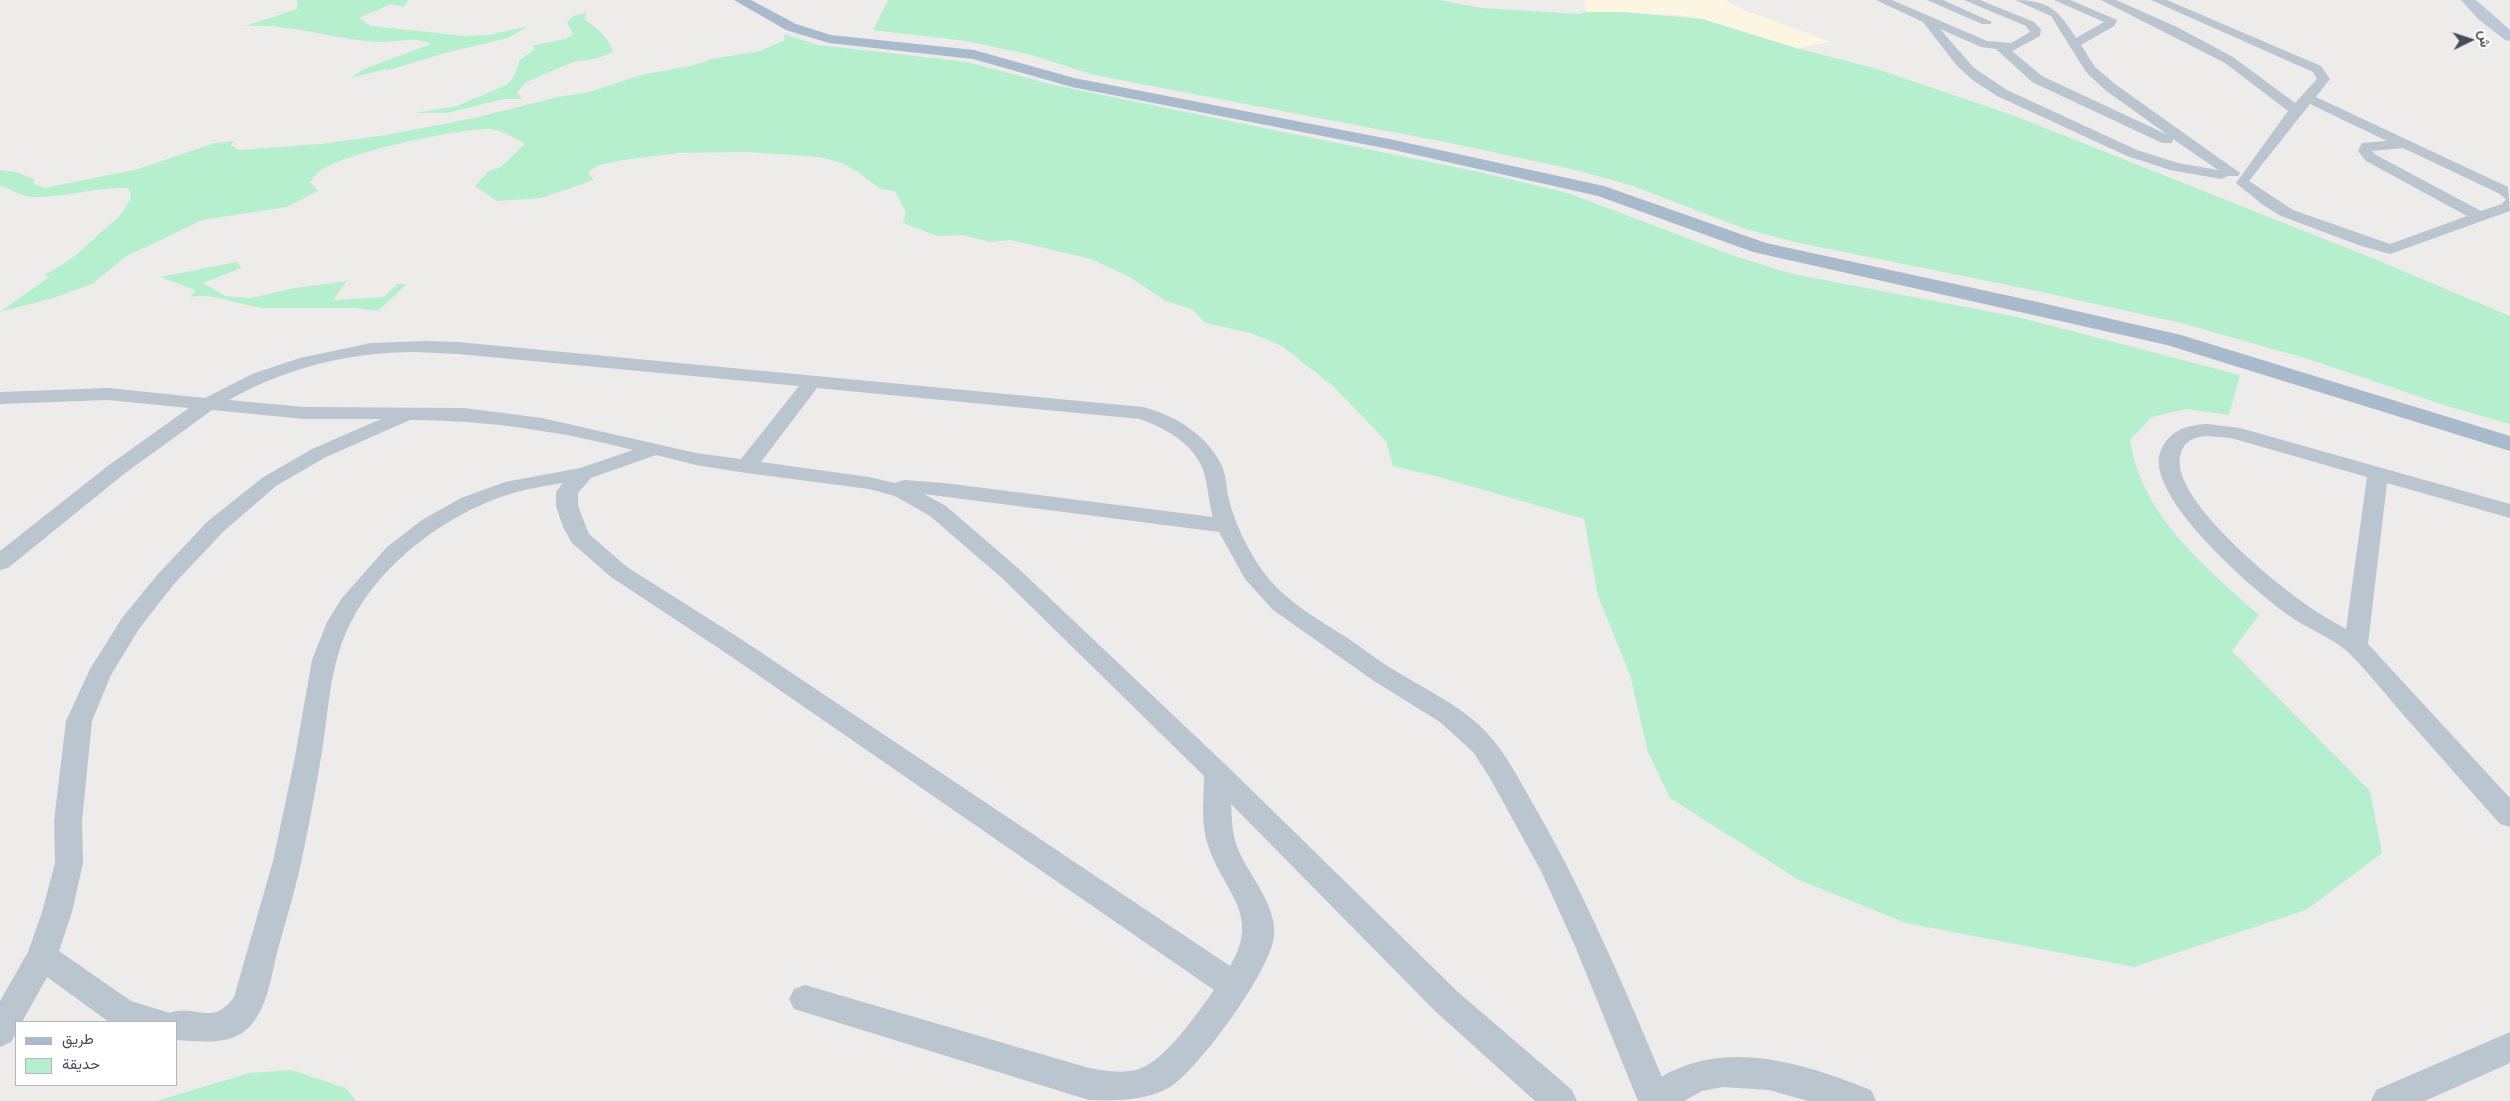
<!DOCTYPE html>
<html>
<head>
<meta charset="utf-8">
<style>
	body { margin:0 }
	#map { position:relative; width:2510px; height:1101px; overflow:hidden; background:#eeebeb; font-family:"Roboto Condensed",Vazirmatn,sans-serif }
	canvas { display:block }
	.legend { position:absolute; left:15px; top:1021px; width:162px; height:65px; box-sizing:border-box; background:#fff; border:1px solid #b4b8bd; margin:0; padding:6px 9px; list-style:none; font-size:15px; color:#434e59 }
	.legend li { display:flex; align-items:center; gap:10px; height:25px }
	.legend b { width:25px; border:1px solid #b4b8bd }
	.north { position:absolute; left:2445px; top:15px; width:50px; height:50px; -webkit-text-stroke:4px #fff; paint-order:stroke; rotate:86deg; font-size:14px; font-weight:700; line-height:20px; text-align:center; color:#434e59 }
	.north::after { content:''; display:block; margin:auto; width:18px; height:22px; background:#434e59; clip-path:polygon(50% 0,100% 100%,50% 72%,0 100%) }
</style>
</head>
<body>
<div id="map">
<canvas width="2510" height="1101"></canvas>
<ul class="legend">
<li><b style="height:6px;background:#a9bacc"></b>طريق</li>
<li><b style="height:14px;background:#b6efce"></b>حديقة</li>
</ul>
<div class="north">ش</div>
</div>
<script>
const ctx = document.querySelector('canvas').getContext('2d');
ctx.lineJoin = 'round';
function fillPath(path, color) {
  ctx.fillStyle = color;
  ctx.fill(path, 'evenodd');
}
fillPath(new Path2D(`
	M1584 0H1725L1744 10 1831 42 1796 48 1702 19 1680 15 1586 12Z`), '#fcf5e2');
fillPath(new Path2D(`
	M296 0H408L404 7 391 4 359 18 371 26 465 36 488 35 529 26 508 38 445 53 386 71V69L351 78 364 69 431 44C414 35 396 43 378 42 334 39 290 23 245 26L297 9 298 2Z
	M888 0H1439L1482 8 1580 14 1586 12H1623L1702 19 1796 48 1877 69 2015 116 2372 258 2510 316V424L2450 407 2308 359 2181 323 2037 291 1799 243 1748 230 1633 186 1580 171 1455 144 1094 75 1031 55 966 41 873 30Z
	M586 12 585 20C596 27 610 39 613 52L598 58 573 62 533 79 524 84 517 93 522 99H504L447 113H415L457 106 506 85 513 78 520 60 534 50V45L566 39 573 34 567 22 574 16Z
	M784 34 818 45 967 62 1054 85 1479 172 1568 193 1737 257 1793 274 2018 317 2240 375 2229 415 2187 409 2152 417 2130 440C2142 516 2204 566 2259 615L2232 651 2370 791 2382 853 2306 910 2134 967 1906 923 1799 880 1670 798 1648 752 1630 675 1598 596 1584 519 1439 477 1393 466 1386 441 1334 387 1282 346 1251 333 1205 323 1192 309 1166 301 1128 276 1091 259 1011 240 990 242 963 235 937 236 903 223 906 213 895 191 880 189 857 171 839 162 820 157 748 152 678 153 623 160 596 166 588 173 594 180 541 198 497 201 475 186 489 171 501 167 525 144C516 139 501 129 490 129 461 128 342 153 320 171 316 174 313 178 310 182L318 191 287 207 202 220 125 257 92 284 53 298 0 312 49 277 45 275C65 264 81 252 97 236 112 221 123 218 131 196L128 188C97 187 67 197 35 197 19 197 14 189 0 186V170L16 172 34 179V184L45 188 138 169 215 143 234 141 231 145 238 150 321 144 386 135 474 118 558 97 590 92 641 75 695 65 712 59 760 51 785 40Z
	M237 262 241 268 203 283 225 296 251 298 295 288 347 281 333 300 384 297 397 284H407L378 311 355 308H267C240 307 216 292 190 297L195 290 160 277Z
	M292 1070 346 1088 356 1101H156L250 1073Z`), '#b6efce');
fillPath(new Path2D(`
	M1876 0H1892L1987 41 2011 43 2030 32 2026 26 1964 0H1980L2034 22 2041 29 2040 36 2012 51 2042 76 2168 135 2105 90 2086 72 2051 16 2015 0C2050 0 2059 11 2076 38L2104 22 2054 0H2070L2115 19 2117 21 2114 26 2081 45 2095 67 2115 84 2240 173 2238 176H2228L2221 179 2170 170 2127 156 1997 96 1974 81 1957 66 1923 22ZM1940 29 1981 47 1996 49 2032 82 2162 143H2172L2173 139 2218 170 2178 163 2137 150 2007 90 1974 68Z
	M1927 0H1943L1992 22 1990 24H1982Z
	M2101 0H2116L2177 27 2233 57 2295 103 2317 79 2313 72 2151 0H2167L2321 66 2330 79 2316 97 2508 187 2510 211 2390 254 2361 246 2281 216 2263 205 2236 183 2288 111 2225 63ZM2310 104 2387 141 2362 143 2358 151 2366 161 2467 216 2390 244 2293 210 2249 181ZM2403 148 2498 193 2506 199 2502 204 2481 211 2376 155 2372 151Z
	M425 341 458 342 1143 407C1174 415 1204 433 1220 462 1226 473 1226 484 1228 496 1235 525 1250 556 1269 579 1290 604 1319 620 1346 637 1363 648 1377 660 1394 670 1423 688 1454 702 1479 725 1501 745 1515 772 1529 797 1582 887 1622 982 1662 1077 1668 1072 1675 1070 1682 1067 1743 1043 1813 1067 1871 1090L1876 1101H1808L1769 1090 1723 1087 1702 1091 1684 1101H1638L1575 946 1541 871 1490 778 1473 752 1440 722 1374 681 1273 610 1245 579 1219 532 924 494 946 506 1019 569 1227 766 1458 992 1572 1090 1577 1101H1535L1436 1012 1231 804C1232 820 1232 835 1238 849 1249 876 1277 905 1274 936 1271 970 1199 1069 1170 1087 1146 1101 1117 1101 1089 1100L794 1009 789 999 794 989 805 985 1089 1068C1105 1071 1123 1074 1139 1069 1166 1060 1198 1012 1214 990L726 653 611 577 572 543 563 527 556 506V492L563 483C545 486 525 489 507 495 445 515 381 563 351 622 328 666 329 716 320 763 314 799 307 836 299 872 293 898 285 923 278 949 271 975 268 1011 246 1030 227 1046 199 1041 176 1040V1022H109L47 977 22 1022H16V1033L11 1042 0 1047V1001L28 952 42 912 55 863 54 821 66 721 90 669 122 618 158 574 208 521 262 478 312 449 381 419H304L212 410 124 474 8 568 0 570V551L109 465 189 408 108 400 0 404V392L108 388 205 398 252 374 300 358 371 343ZM414 352 458 354 799 386 741 459 696 453 542 418 464 408 304 407 229 400C285 368 350 352 414 352ZM817 388 1140 419C1167 429 1197 445 1205 476 1208 490 1209 503 1213 517L944 483 904 480 895 483 869 477 761 462ZM410 420C486 420 559 431 633 450L580 468 505 482 461 498 422 520 387 547 342 598 327 622 312 660 294 762 273 861 234 997C212 1028 196 1003 170 1013L131 1001 59 951 72 912 83 863 82 821 92 721 111 675 139 629 174 584 224 531 276 486 326 457ZM656 455 696 465 746 473 869 489 895 496 930 516 1003 579 1204 776C1204 797 1201 819 1206 838 1218 888 1264 912 1230 966L744 641 627 567 589 534 578 506V493L591 478Z
	M2207 424 2240 428 2510 504V518L2387 483 2368 644 2510 798V827L2500 824C2466 786 2433 748 2399 710 2383 691 2367 671 2349 653 2332 637 2307 629 2288 615 2256 592 2141 494 2161 450 2170 430 2187 425 2207 424ZM2207 436 2231 438 2367 477 2346 629C2332 621 2317 613 2304 603 2273 581 2166 495 2181 453 2185 440 2195 437 2207 436Z
	M2510 1032V1063L2425 1101H2371L2376 1090Z`), '#bbc5cf');
fillPath(new Path2D(`
	M2461 0H2476L2510 30V41L2505 40 2478 19Z`), '#bdc8d6');
fillPath(new Path2D(`
	M734 0H751L796 24 831 35 974 50 1074 78 1394 140 1604 186 1766 243 2033 301 2181 335 2510 436V451L2167 345 1753 252 1598 196 1394 150 1072 87 973 59 829 43 786 30Z`), '#a9bacc');
</script>
</body>
</html>
